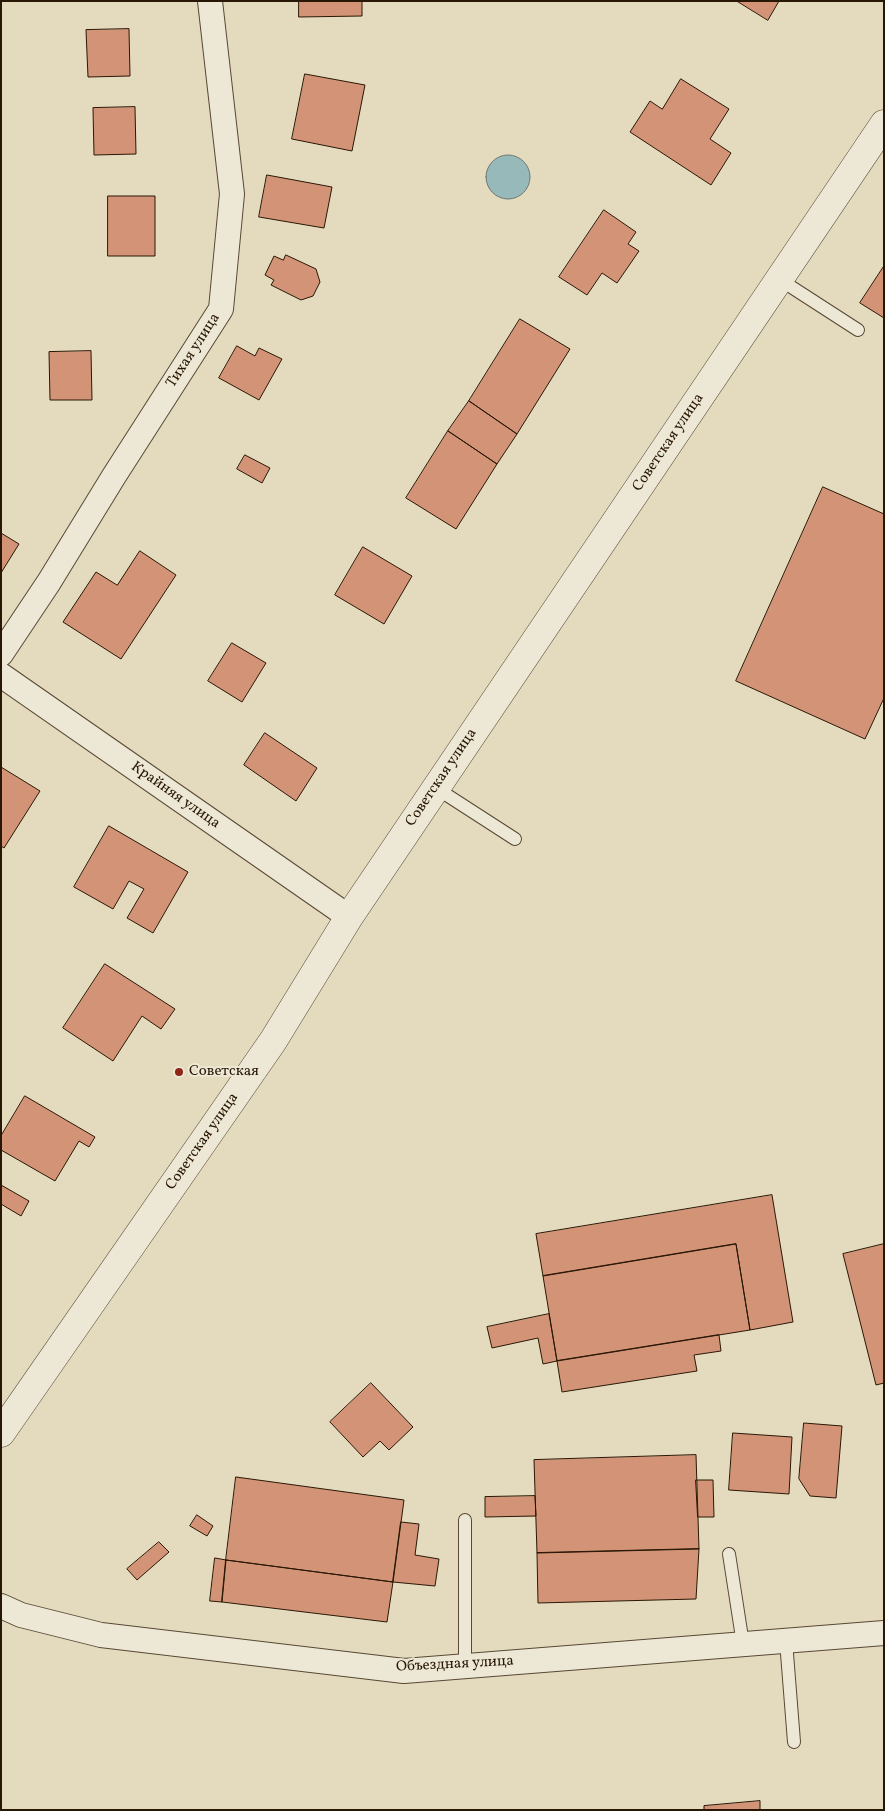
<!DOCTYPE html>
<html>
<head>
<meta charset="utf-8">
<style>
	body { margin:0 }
	#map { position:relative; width:885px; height:1811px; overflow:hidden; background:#e4dbbf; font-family:Vollkorn,serif }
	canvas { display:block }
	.frame { position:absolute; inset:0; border:2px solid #291705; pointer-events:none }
</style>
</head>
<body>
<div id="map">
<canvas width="885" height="1811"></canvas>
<div class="frame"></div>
</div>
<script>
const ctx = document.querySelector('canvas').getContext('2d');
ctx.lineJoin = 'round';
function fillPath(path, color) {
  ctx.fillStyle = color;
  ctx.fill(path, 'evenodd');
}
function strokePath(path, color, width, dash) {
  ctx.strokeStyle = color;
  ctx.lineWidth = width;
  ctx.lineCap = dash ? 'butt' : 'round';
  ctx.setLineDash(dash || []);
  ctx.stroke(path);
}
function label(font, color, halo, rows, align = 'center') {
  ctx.font = font + ' Vollkorn,serif';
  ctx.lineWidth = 4;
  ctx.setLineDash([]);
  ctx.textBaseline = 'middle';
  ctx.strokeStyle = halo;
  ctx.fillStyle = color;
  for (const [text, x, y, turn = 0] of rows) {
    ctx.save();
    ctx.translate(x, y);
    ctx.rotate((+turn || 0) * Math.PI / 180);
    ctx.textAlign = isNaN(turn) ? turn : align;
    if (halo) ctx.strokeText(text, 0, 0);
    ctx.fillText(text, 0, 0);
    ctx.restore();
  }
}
const water = new Path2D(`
	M486 177a22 22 0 1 1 44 0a22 22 0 1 1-44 0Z`);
fillPath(water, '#98b9ba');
strokePath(water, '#6c7872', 1);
const building = new Path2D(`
	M299 1H362V16L299 17Z
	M737 1H779L768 20Z
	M129 29 130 76 88 77 86 30Z
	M305 74 365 85 352 151 292 139Z
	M681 79 729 109 710 139 731 153 711 185 630 132 650 101 662 109Z
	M135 107 136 154 94 155 93 108Z
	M267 175 332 187 324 228 259 217Z
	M108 196H155V256H108Z
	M604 210 636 232 628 244 639 251 617 283 602 273 587 295 559 277Z
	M286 255 316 269 320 282 313 296 301 300 271 285 274 280 265 275 274 256 283 260Z
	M884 266V318L860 303Z
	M520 319 570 349 517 434 469 401Z
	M237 346 255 356 259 348 282 359 259 400 219 378Z
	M91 351 92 400H50L49 352Z
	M469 401 517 434 497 464 448 431Z
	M448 431 497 464 456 529 406 498Z
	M245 455 270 468 262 483 237 469Z
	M823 487 884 514V698L865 739 736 681Z
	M1 533 19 544 1 573Z
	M363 547 412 576 384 624 335 595Z
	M140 551 176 575 121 659 63 622 96 572 117 585Z
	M232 643 266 663 242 702 208 681Z
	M265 733 317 768 296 801 244 765Z
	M1 767 40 791 4 848 1 846Z
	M109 826 188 872 153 933 127 918 144 889 129 881 113 909 74 887Z
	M105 964 175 1009 161 1029 142 1016 113 1061 63 1028Z
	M25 1096 95 1137 89 1147 79 1141 55 1181 1 1150V1136Z
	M1 1185 29 1201 21 1216 1 1204Z
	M772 1195 793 1322 750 1330 736 1244 543 1276 536 1234Z
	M736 1244 750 1330 557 1361 543 1276Z
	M884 1244V1383L876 1385 843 1254Z
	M549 1314 557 1361 543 1364 538 1338 492 1348 487 1327Z
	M719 1335 721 1351 694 1355 697 1371 562 1392 557 1361Z
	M371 1383 413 1427 389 1450 380 1441 363 1457 330 1422Z
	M804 1423 842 1426 836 1498 810 1496 799 1479Z
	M733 1433 792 1437 789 1494 729 1490Z
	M696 1455 699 1549 537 1553 534 1460Z
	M236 1477 404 1500 393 1582 226 1560Z
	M696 1480H713L714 1517H698Z
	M535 1496 536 1516 485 1517V1497Z
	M197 1515 213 1526 207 1536 190 1526Z
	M401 1522 419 1524 415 1555 439 1559 435 1586 393 1582Z
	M159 1542 169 1552 137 1580 127 1569Z
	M699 1549 696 1599 538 1603 537 1553Z
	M215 1558 226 1560 222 1602 210 1601Z
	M226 1560 393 1582 387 1622 222 1602Z
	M760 1801V1810H704V1806Z`);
fillPath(building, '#d39376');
strokePath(building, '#291705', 1);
const service = new Path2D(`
	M779 279 858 330
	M436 788 515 839
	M729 1554 743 1644
	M786 1641 794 1742
	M465 1666V1520`);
const minor = new Path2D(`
	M1 654 49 582 114 476 221 309 232 194 210 1
	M1 675 349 917
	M1 1606 21 1615 101 1635 404 1671 884 1633`);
const tertiary = new Path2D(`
	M1 1433 273 1041 349 917 884 124`);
strokePath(service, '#584834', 14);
strokePath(minor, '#584834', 26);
strokePath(tertiary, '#584834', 29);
strokePath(service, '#ede8d5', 12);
strokePath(minor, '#ede8d5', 24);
strokePath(tertiary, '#ede8d5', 28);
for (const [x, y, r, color] of [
	[179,1072,5,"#8f2418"]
]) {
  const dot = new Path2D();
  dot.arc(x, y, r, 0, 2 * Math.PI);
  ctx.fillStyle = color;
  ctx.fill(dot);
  strokePath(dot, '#ede8d5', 2);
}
label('15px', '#291705', '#ede8d5', [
	["Тихая улица",194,351,-57],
	["Советская улица",669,443,-56],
	["Советская улица",442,778,-56],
	["Крайняя улица",175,796,35],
	["Советская улица",203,1142,-55],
	["Объездная улица",455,1665,-3]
]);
label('15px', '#291705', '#ede8d5', [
	["Советская",189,1072]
], 'left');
</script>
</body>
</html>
